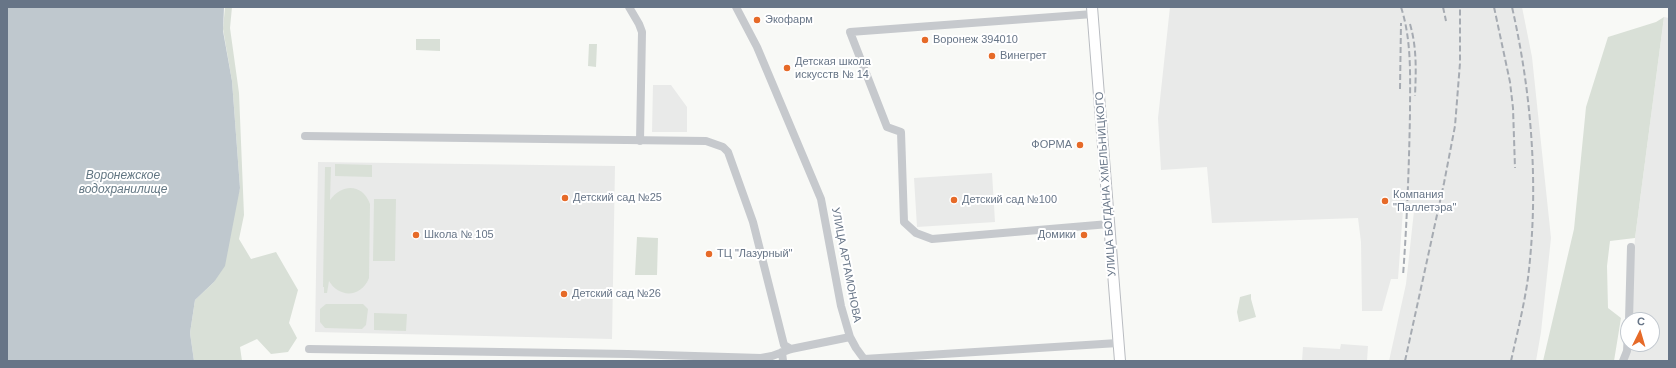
<!DOCTYPE html>
<html>
<head>
<meta charset="utf-8">
<style>
	body { margin:0 }
	#map { position:relative; width:1676px; height:368px; overflow:hidden; background:#f8f9f6; font-family:Helvetica,sans-serif }
	canvas { display:block }
	.frame { position:absolute; inset:0; border:8px solid #677587; pointer-events:none }
	.north { position:absolute; left:1620px; top:312px; width:40px; height:40px; box-sizing:border-box; background:#fff; border:1px solid #c2c8cf; border-radius:50%; rotate:5deg; font-size:11px; font-weight:700; line-height:16px; text-align:center; color:#677587 }
	.north::after { content:''; display:block; margin:auto; width:14px; height:18px; background:#e66a28; clip-path:polygon(50% 0,100% 100%,50% 72%,0 100%) }
</style>
</head>
<body>
<div id="map">
<canvas width="1676" height="368"></canvas>
<div class="frame"></div>
<div class="north">С</div>
</div>
<script>
const ctx = document.querySelector('canvas').getContext('2d');
ctx.lineJoin = 'round';
function fillPath(path, color) {
  ctx.fillStyle = color;
  ctx.fill(path, 'evenodd');
}
function strokePath(path, color, width, dash) {
  ctx.strokeStyle = color;
  ctx.lineWidth = width;
  ctx.lineCap = dash ? 'butt' : 'round';
  ctx.setLineDash(dash || []);
  ctx.stroke(path);
}
function label(font, color, halo, rows, align = 'center') {
  ctx.font = font + ' Helvetica,sans-serif';
  ctx.lineWidth = 4;
  ctx.setLineDash([]);
  ctx.textBaseline = 'middle';
  ctx.strokeStyle = halo;
  ctx.fillStyle = color;
  for (const [text, x, y, turn = 0] of rows) {
    ctx.save();
    ctx.translate(x, y);
    ctx.rotate((+turn || 0) * Math.PI / 180);
    ctx.textAlign = isNaN(turn) ? turn : align;
    if (halo) ctx.strokeText(text, 0, 0);
    ctx.fillText(text, 0, 0);
    ctx.restore();
  }
}
fillPath(new Path2D(`
	M1170 7H1522L1532 57 1551 238 1541 332 1536 361H1389L1406 284 1414 211 1403 210 1398 279H1391L1382 311H1362L1361 242 1358 218 1212 223 1207 167 1161 170 1158 118Z
	M1664 17 1669 18V361H1626L1628 344H1652V320H1629L1635 238Z
	M653 85H671L687 107V132H652Z
	M318 162 615 166 612 339 315 332Z
	M992 173 995 222 917 227 914 178Z
	M1341 344 1368 346 1367 361H1302L1303 347 1340 349Z`), '#e9eae9');
fillPath(new Path2D(`
	M225 7H232L230 28 239 93 244 215 239 239 251 259 276 252 298 290 289 323 297 338 288 352 271 354 257 339 240 347 242 361H194L190 333 195 300 214 282 240 188 232 81 223 29Z
	M1664 17 1635 238 1610 241 1607 266 1608 308 1621 318 1614 361H1543L1574 229 1586 107 1608 37 1656 22Z
	M416 39H440V51L416 50Z
	M589 44H597L596 67 588 66Z
	M335 164 372 165V177L335 176Z
	M325 167H331L330 200C342 184 362 183 370 204L369 278C361 298 339 298 329 281L327 293H324V287H323Z
	M374 199H396L395 261H373Z
	M637 237 658 238 657 275H635Z
	M1251 294V299L1256 317 1239 322 1237 312 1240 297Z
	M326 304H363L368 309 366 325 362 329 325 328 320 322V309Z
	M374 313 407 314 406 331 374 330Z`), '#d9e0d7');
fillPath(new Path2D(`
	M7 7H224L223 31 232 81 240 188 225 266 214 282 195 300 190 333 194 361H7Z`), '#bfc8ce');
const major = new Path2D(`
	M1092 7 1120 361`);
strokePath(major, '#b9bcc1', 12);
strokePath(new Path2D(`
	M629 7 639 24 642 32 640 141
	M736 7 757 47 821 199 841 306 850 337 856 348 864 359 1118 343
	M1093 14 850 32 887 127 901 132 904 222 916 233 932 239 1109 224
	M305 136 706 141 723 147 728 152 753 222 784 345 791 349
	M1629 320 1631 247
	M309 349 628 354 761 358 772 356 791 349 850 337
	M782 352 783 361
	M1623 361 1627 351 1628 332`), '#c6c9cd', 8);
strokePath(major, '#fff', 10);
strokePath(new Path2D(`
	M1401 7C1412 41 1410 78 1410 113 1409 168 1407 221 1403 276
	M1443 7 1446 21
	M1494 7 1510 82 1513 108 1515 168
	M1410 24C1417 48 1416 71 1415 96
	M1400 89 1401 23
	M1405 361 1444 183 1455 126 1460 63V7
	M1511 361C1517 334 1524 306 1528 278 1539 188 1532 95 1512 7`), '#a6abb2', 2, [6, 3]);
for (const [x, y, r, color] of [
	[757,20,4,"#e66a28"],
	[925,40,4,"#e66a28"],
	[992,56,4,"#e66a28"],
	[787,68,4,"#e66a28"],
	[1080,145,4,"#e66a28"],
	[565,198,4,"#e66a28"],
	[954,200,4,"#e66a28"],
	[1385,201,4,"#e66a28"],
	[416,235,4,"#e66a28"],
	[1084,235,4,"#e66a28"],
	[709,254,4,"#e66a28"],
	[564,294,4,"#e66a28"]
]) {
  const dot = new Path2D();
  dot.arc(x, y, r, 0, 2 * Math.PI);
  ctx.fillStyle = color;
  ctx.fill(dot);
  strokePath(dot, '#fff', 1.5);
}
label('11px', '#677587', '#fff', [
	["Экофарм",765,20],
	["Воронеж 394010",933,40],
	["Винегрет",1000,56],
	["Детская школа",795,62],
	["искусств № 14",795,75],
	["ФОРМА",1072,145,"right"],
	["Компания",1393,195],
	["\"Паллетэра\"",1393,208],
	["Детский сад №25",573,198],
	["Детский сад №100",962,200],
	["Школа № 105",424,235],
	["Домики",1076,235,"right"],
	["ТЦ \"Лазурный\"",717,254],
	["Детский сад №26",572,294]
], 'left');
label('11px', '#677587', '#fff', [
	["УЛИЦА БОГДАНА ХМЕЛЬНИЦКОГО",1106,184,-94],
	["УЛИЦА АРТАМОНОВА",846,265,79]
]);
label('italic 12px', '#637783', '#fff', [
	["Воронежское",123,176],
	["водохранилище",123,190]
]);
</script>
</body>
</html>
